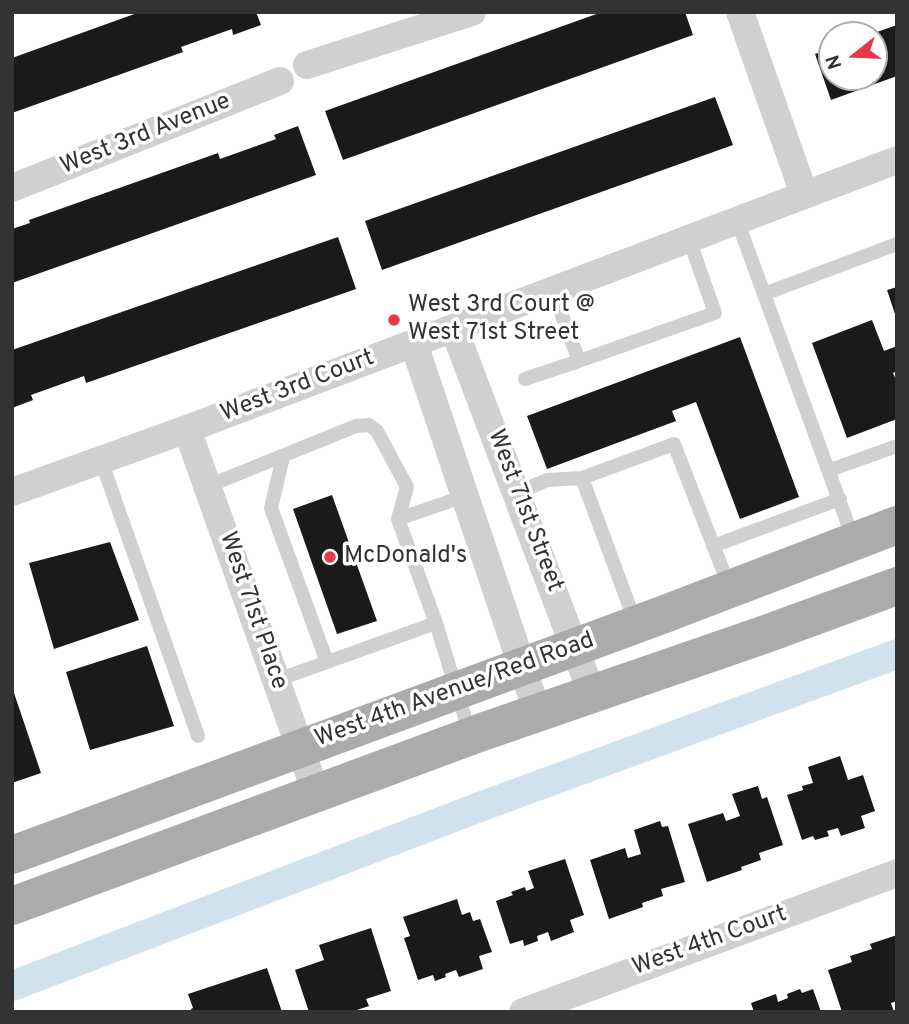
<!DOCTYPE html>
<html>
<head>
<meta charset="utf-8">
<style>
	body { margin:0 }
	#map { position:relative; width:909px; height:1024px; overflow:hidden; background:#fff; font-family:Overpass,sans-serif }
	canvas { display:block }
	.frame { position:absolute; inset:0; border:14px solid #333; pointer-events:none }
	.north { position:absolute; left:818px; top:21px; width:70px; height:70px; box-sizing:border-box; background:#fff; border:2px solid #adadad; border-radius:50%; rotate:252deg; font-size:19px; font-weight:700; line-height:28px; text-align:center; color:#333 }
	.north::after { content:''; display:block; margin:auto; width:24px; height:32px; background:#e73848; clip-path:polygon(50% 0,100% 100%,50% 72%,0 100%) }
</style>
</head>
<body>
<div id="map">
<canvas width="909" height="1024"></canvas>
<div class="frame"></div>
<div class="north">N</div>
</div>
<script>
const ctx = document.querySelector('canvas').getContext('2d');
ctx.lineJoin = 'round';
function strokePath(path, color, width, dash) {
  ctx.strokeStyle = color;
  ctx.lineWidth = width;
  ctx.lineCap = dash ? 'butt' : 'round';
  ctx.setLineDash(dash || []);
  ctx.stroke(path);
}
function fillPath(path, color) {
  ctx.fillStyle = color;
  ctx.fill(path, 'evenodd');
}
function label(font, color, halo, rows, align = 'center') {
  ctx.font = font + ' Overpass,sans-serif';
  ctx.lineWidth = 7;
  ctx.setLineDash([]);
  ctx.textBaseline = 'middle';
  ctx.strokeStyle = halo;
  ctx.fillStyle = color;
  for (const [text, x, y, turn = 0] of rows) {
    ctx.save();
    ctx.translate(x, y);
    ctx.rotate((+turn || 0) * Math.PI / 180);
    ctx.textAlign = isNaN(turn) ? turn : align;
    if (halo) ctx.strokeText(text, 0, 0);
    ctx.fillText(text, 0, 0);
    ctx.restore();
  }
}
strokePath(new Path2D(`
	M12 986 485 805 897 654`), '#cfe2ee', 30);
fillPath(new Path2D(`
	M140 12H256L261 25 233 35 232 29 181 47 183 52 12 113V58Z
	M602 12H685L693 35 343 160 325 111Z
	M897 25V76L831 100 815 54 832 48V77H874V33Z
	M715 97 733 145 382 270 365 221Z
	M298 126 316 175 12 283V229L30 223 29 220 218 153 220 159 276 139 274 135Z
	M338 237 356 289 86 383 84 376 31 395 33 400 12 408V350Z
	M897 287V317H896L887 290Z
	M872 320 884 351 897 346V371L893 373 897 382V419L847 438 812 343Z
	M740 337 799 497 740 519 696 402 672 411 676 421 547 469 527 416Z
	M332 495 377 621 337 634 293 509Z
	M110 542 139 620 54 649 29 563Z
	M147 646 174 726 90 750 66 672Z
	M13 690 41 773 12 783V691Z
	M840 756 848 780 863 775 875 811 861 816 865 828 841 836 838 828 827 831 829 836 815 840 813 836 802 840 787 795 803 790 802 786 813 783 808 767Z
	M758 786 762 799 767 797 783 845 759 853 761 860 741 867 742 870 707 882 688 824 723 813 726 821 740 816 732 794Z
	M660 821 662 827 668 826 685 882 661 889 663 896 642 903 643 907 609 919 590 860 625 848 628 858 641 854 634 830Z
	M565 859 584 915 570 920 574 932 551 941 548 932 537 936 538 941 524 946 523 940 510 944 496 901 513 895 511 892 525 887 526 891 534 888 528 871Z
	M457 899 462 915 470 912 473 921 480 919 492 952 479 956 483 969 459 977 456 970 445 974 446 977 435 981 433 975 418 980 404 938 410 936 403 917Z
	M371 928 391 991 366 999 369 1006 351 1012H309L295 970 324 960 319 945Z
	M897 935V1001L891 1003 894 1012H842L828 970 852 962 850 956 872 949 870 944Z
	M267 968 282 1012H192L191 1009 193 1008 188 994Z
	M800 989 802 993 813 989 821 1012H754L751 1003 776 994 778 1002 788 998 787 994Z`), '#1a1a1a');
strokePath(new Path2D(`
	M737 220 854 541
	M764 294 897 244
	M579 361 715 313 689 239
	M525 379 579 361 553 291
	M283 457 271 508 327 662
	M101 460 198 736
	M830 470 897 446
	M582 478 636 624
	M208 486 356 426 369 425 377 431 407 487 398 519 436 623 470 734
	M517 493 547 480 582 478 674 444 729 586
	M398 519 465 496
	M713 546 840 499
	M277 680 436 623`), '#d0d0d0', 14);
strokePath(new Path2D(`
	M740 12 804 194
	M307 65 472 12
	M12 188 280 81
	M454 329 592 694
	M414 344 538 714
	M187 429 316 793
	M12 492 187 429 897 160
	M523 1012 897 873`), '#d0d0d0', 28);
strokePath(new Path2D(`
	M12 855 662 615 897 525
	M12 906 482 732 763 635 897 586`), '#ababab', 38);
for (const [x, y, r, color] of [
	[394,320,7,"#e73848"],
	[330,557,7,"#e73848"]
]) {
  const dot = new Path2D();
  dot.arc(x, y, r, 0, 2 * Math.PI);
  ctx.fillStyle = color;
  ctx.fill(dot);
  strokePath(dot, '#fff', 2.5);
}
label('24px', '#333', '#fff', [
	["West 3rd Avenue",146,135,-22],
	["West 3rd Court",298,387,-21],
	["West 71st Street",524,511,69],
	["West 71st Place",252,611,71],
	["West 4th Avenue/Red Road",455,691,-20],
	["West 4th Court",710,942,-20]
]);
label('24px', '#333', '#fff', [
	["West 3rd Court @",408,306],
	["West 71st Street",408,334],
	["McDonald's",344,557]
], 'left');
</script>
</body>
</html>
